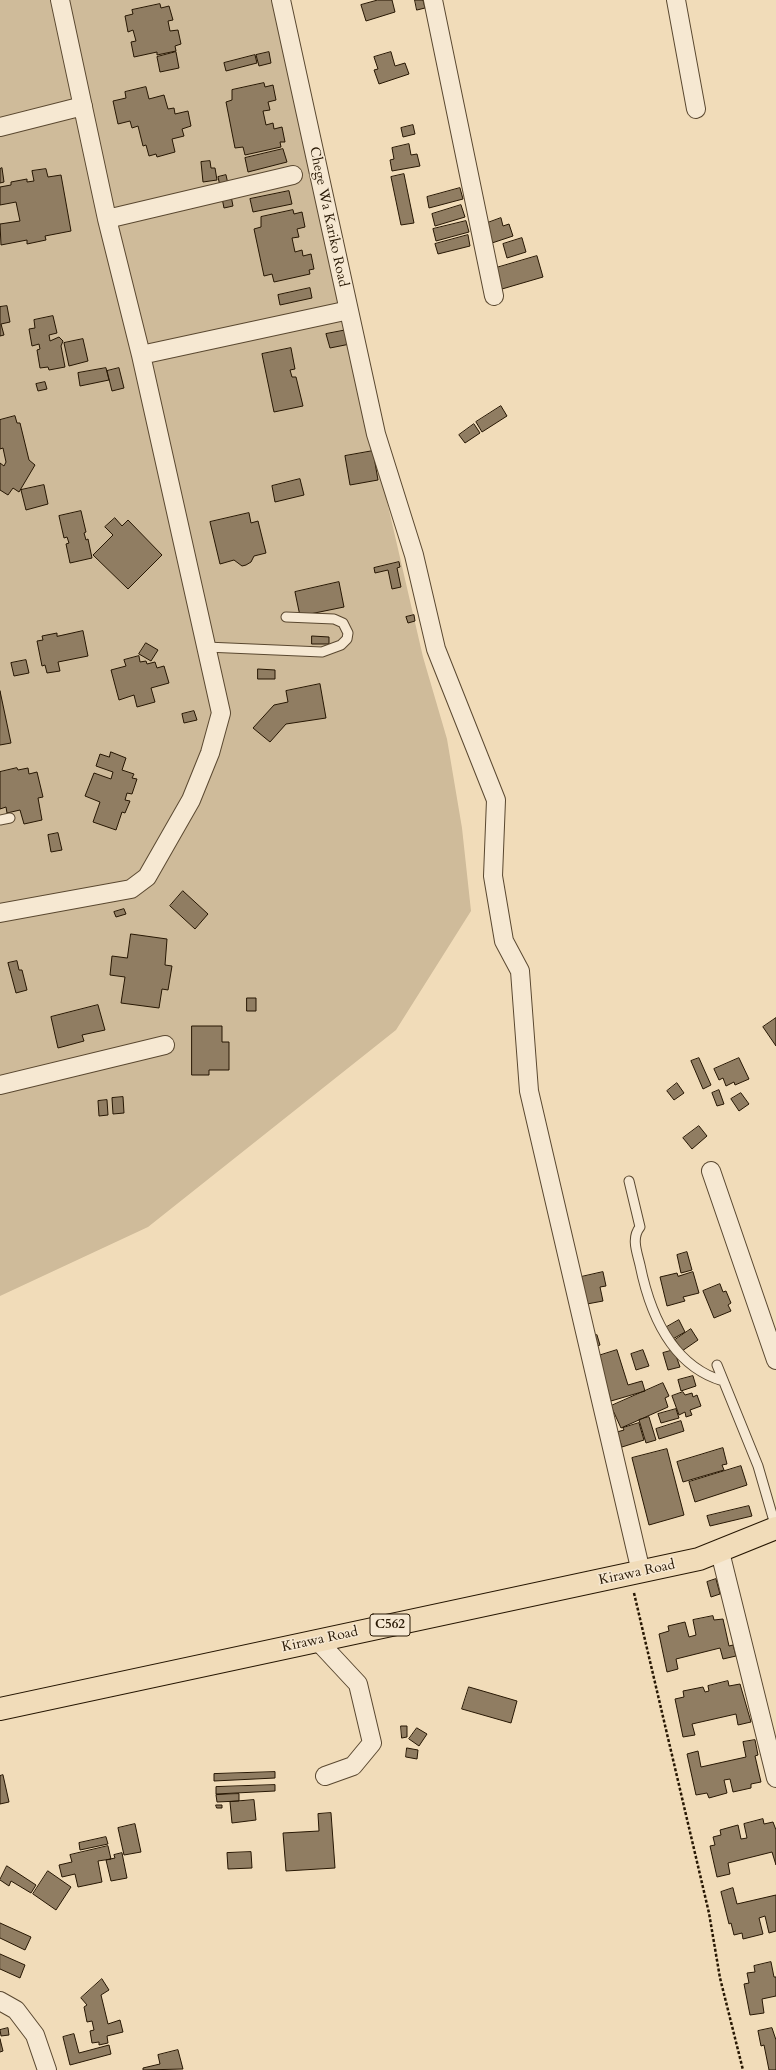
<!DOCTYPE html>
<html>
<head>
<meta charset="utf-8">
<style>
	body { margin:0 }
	canvas { display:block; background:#f1dcb9 }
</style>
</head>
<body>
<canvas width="776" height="2070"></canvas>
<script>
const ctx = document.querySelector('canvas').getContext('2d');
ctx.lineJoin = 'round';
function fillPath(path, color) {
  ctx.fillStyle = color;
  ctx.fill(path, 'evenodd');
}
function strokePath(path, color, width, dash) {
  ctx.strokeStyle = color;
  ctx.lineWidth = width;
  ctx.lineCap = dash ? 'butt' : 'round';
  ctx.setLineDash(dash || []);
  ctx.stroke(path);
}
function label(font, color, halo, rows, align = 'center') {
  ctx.font = font + ' Cardo,serif';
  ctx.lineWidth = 3;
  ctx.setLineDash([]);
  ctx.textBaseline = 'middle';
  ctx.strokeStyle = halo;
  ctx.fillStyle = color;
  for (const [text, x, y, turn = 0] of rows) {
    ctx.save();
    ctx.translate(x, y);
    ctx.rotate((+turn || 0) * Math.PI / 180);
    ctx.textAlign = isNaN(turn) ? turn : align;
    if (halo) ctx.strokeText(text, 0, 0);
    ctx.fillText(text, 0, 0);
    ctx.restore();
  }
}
fillPath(new Path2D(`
	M0 0H271L423 657 447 739 462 828 471 911 396 1030 148 1227 0 1296Z`), '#cfbb9a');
const building = new Path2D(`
	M378 0H392L395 12 366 21 361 5Z
	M415 0H423L425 8 417 10Z
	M160 4 161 8 169 6 173 20 168 21 170 31 178 30 181 44 175 46 176 51 157 55V52L134 57 131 42 136 41 133 30 128 32 125 16 133 14 132 10Z
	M176 52 179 68 160 72 157 57Z
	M269 52 271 63 259 66 256 55Z
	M391 52 395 66 405 63 409 74 379 84 374 70 378 69 374 57Z
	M255 55 257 63 226 71 224 63Z
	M264 83 265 87 273 85 276 100 268 102 270 110 263 111 266 125 273 123 274 129 282 127 285 142H280L281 147 245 155 243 147 235 148 226 102 232 100V90Z
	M146 87 149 99 164 95 168 109 174 108 175 114 188 111 191 126 182 129 184 136 172 139 175 152 157 157 156 154 149 156 146 145 143 146 138 126 132 128 130 121 118 124 113 101 126 98 125 92Z
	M413 125 415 134 403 137 401 128Z
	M409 144 411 155 417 154 420 166 392 171 390 160 394 159 392 148Z
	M283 149 287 162 248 172 245 158Z
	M210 161 211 168H215L217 180 203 182 201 162Z
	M2 168 4 182 0 183V169Z
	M46 169 48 177 61 175 71 231 45 236 46 240 27 244V240L1 245 0 224 20 221 16 202 0 205V187L11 185V182L27 179V182L34 181 32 171Z
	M404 174 414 223 401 225 391 177Z
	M226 175 228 184 220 186 218 177Z
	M460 188 463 199 429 208 427 197Z
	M289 191 292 204 253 212 250 199Z
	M231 196 233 206 224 208 222 198Z
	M461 205 465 217 435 226 432 214Z
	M293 210 294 214 302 212 305 227 297 229 299 237 292 238 295 252 302 250 303 256 311 254 314 269 309 270 310 274 274 282 272 274 264 276 254 229 261 227V217Z
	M501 218 503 226 509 224 513 236 489 244 482 225Z
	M466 221 469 232 436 241 433 229Z
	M468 235 470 246 438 254 435 244Z
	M522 238 526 252 507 258 503 244Z
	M537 256 543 277 502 289 496 268Z
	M310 288 312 298 280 305 278 295Z
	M7 306 10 322 1 324 4 335 0 336V307Z
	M53 316 57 333 49 335 50 341 59 337 63 341 61 346 65 367 49 370 48 367 40 368 37 350 40 349 39 344 32 346 29 329 35 328 34 320Z
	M347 330 350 344 330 348 326 334Z
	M83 339 88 361 69 366 64 343Z
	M291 348 295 369 290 370 292 377H296L303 406 274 412 262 354Z
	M106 368 109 380 80 386 78 373Z
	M119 368 124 388 112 391 107 371Z
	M45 382 47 389 38 391 36 384Z
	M501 406 507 416 482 432 476 422Z
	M15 416 17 423H20L29 460 35 465 19 492 13 488 8 495 0 490V463L4 466 6 462 3 448 0 449V420Z
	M474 424 480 433 465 443 459 435Z
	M373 451 378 480 350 485 345 456Z
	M300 479 304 495 275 502 272 486Z
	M44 485 48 504 26 510 21 490Z
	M81 511 86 532 84 533 86 540 88 539 92 558 70 563 66 544 69 543 67 537 64 538 59 516Z
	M249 513 251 523 258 521 266 553 254 556 251 562 246 565 242 566 234 560 220 564 210 522Z
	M115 518 122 526 128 520 162 555 128 589 93 555 113 535 105 527Z
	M399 562 400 567 397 568 401 587 392 589 388 570 375 573 374 568Z
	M339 582 344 607 300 616 295 592Z
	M414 615 415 621 408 623 406 617Z
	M83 631 88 656 58 662 60 671 47 673 45 665 42 666 37 641 43 640 42 636 57 633V636Z
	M312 636 329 637V644H312Z
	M146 643 158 650 151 661 139 654Z
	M139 656 140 662 146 661 147 664 155 662 157 668 164 666 169 683 151 688 155 702 137 707 134 695 119 700 111 670 126 666 124 660Z
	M26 660 29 673 14 676 11 663Z
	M258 669 275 670V679H258Z
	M320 684 326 718 286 724 270 742 253 728 274 705 288 702 286 691Z
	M0 691 11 743 0 745Z
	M194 711 197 720 184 723 182 714Z
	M111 752 126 758 122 770 134 774 132 778 137 779 132 794 127 793 125 800 130 801 125 813 122 812 116 830 93 822 100 802 85 796 94 773 111 779 113 772 96 766 100 754 109 757Z
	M17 768 18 770 28 768 29 774 37 772 43 797 38 798 42 820 24 824 20 810 7 813 6 807 0 809V772Z
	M58 833 62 850 51 852 48 835Z
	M183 891 208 914 195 929 170 906Z
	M124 909 126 914 116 917 114 912Z
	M131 934 167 939 165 965 172 966 168 990 162 989 159 1008 121 1003 125 977 110 975 112 956 127 958Z
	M17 961 19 970H22L27 990 16 993 8 963Z
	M247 998H256V1011H247Z
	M98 1005 105 1030 82 1035 84 1041 58 1048 51 1017Z
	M776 1018V1046L763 1027Z
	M192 1026H222V1042H229V1070H209V1075H192Z
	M699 1058 711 1085 703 1089 691 1061Z
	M739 1058 749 1079 735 1085 734 1082 726 1086 723 1078 719 1080 714 1069Z
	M677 1083 684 1093 674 1100 667 1091Z
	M719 1090 724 1104 717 1106 712 1093Z
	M741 1093 749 1104 739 1111 731 1099Z
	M123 1097 124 1113 113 1114 112 1098Z
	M107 1100 108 1115 99 1116 98 1101Z
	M699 1126 707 1136 692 1149 683 1138Z
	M687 1252 692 1270 681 1273 677 1255Z
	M603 1272 606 1286 600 1287 603 1301 587 1304 581 1277Z
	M693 1272 699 1293 683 1297 685 1301 667 1306 660 1277 677 1273 678 1276Z
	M720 1284 723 1292 726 1291 731 1303 728 1305 731 1311 714 1318 703 1291Z
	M679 1320 685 1332 671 1340 665 1328Z
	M691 1329 698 1340 682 1351 675 1340Z
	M597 1335 600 1345 595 1347 592 1337Z
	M617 1350 628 1385 642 1381 645 1391 611 1401 598 1356Z
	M643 1350 649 1366 636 1370 631 1354Z
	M674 1350 680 1367 668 1370 663 1353Z
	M693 1376 696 1386 681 1391 678 1380Z
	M663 1383 669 1396 665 1398 668 1407 621 1428 611 1406Z
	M683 1392 685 1395 692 1393 693 1397 697 1395 701 1406 690 1410 692 1415 686 1417 685 1412 679 1415 672 1396Z
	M676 1409 679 1418 661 1423 658 1414Z
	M649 1417 656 1440 646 1443 639 1420Z
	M681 1421 684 1431 659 1439 656 1429Z
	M639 1423 644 1440 622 1447 617 1432 624 1430 623 1428Z
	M723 1448 727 1464 722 1465 724 1470 683 1482 677 1462Z
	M667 1449 684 1515 649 1525 632 1458Z
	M741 1466 747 1485 695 1502 689 1482Z
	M749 1506 752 1516 710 1526 707 1516Z
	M716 1579 720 1594 711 1597 707 1582Z
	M713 1616 714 1620 723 1619 729 1646 733 1645 736 1656 723 1659 720 1648 676 1659 678 1669 667 1672 659 1634 669 1631 668 1626 685 1622 689 1637 696 1635 693 1620Z
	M728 1681 729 1686 740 1684 751 1722 738 1725 736 1714 692 1724 695 1735 683 1737 675 1699 684 1697 683 1691 703 1687 705 1692 709 1691 708 1686Z
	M469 1687 517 1701 511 1723 462 1709Z
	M401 1726H407V1737L402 1738Z
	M417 1728 427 1734 419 1746 409 1739Z
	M755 1740 758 1755 755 1756 761 1782 751 1784V1788L733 1792 730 1779 724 1780 727 1793 709 1798 707 1793 696 1795 687 1754 698 1751 701 1767 746 1757 743 1742Z
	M407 1748 418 1750 417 1759 406 1757Z
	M275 1772V1778L214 1781V1774Z
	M3 1775 9 1802 0 1804V1776Z
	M275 1785V1791L216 1794V1787Z
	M239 1794V1801L217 1802 216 1795Z
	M254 1800 256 1820 232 1823 230 1802Z
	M216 1805H222V1808H217Z
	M331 1813 335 1868 286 1871 283 1833 319 1831 318 1814Z
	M763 1819 764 1824 773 1822 776 1830V1865L772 1852 728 1863 730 1874 717 1877 710 1846 715 1845 713 1837 721 1835 720 1830 738 1825 741 1839 747 1838 744 1824Z
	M135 1824 141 1852 124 1855 118 1828Z
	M106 1837 108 1844 80 1850 79 1843Z
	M108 1846 111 1859 98 1861 102 1882 78 1887 75 1874 62 1877 59 1865 72 1862 70 1855Z
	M251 1852 252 1868 228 1869 227 1853Z
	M122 1853 127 1878 111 1881 106 1860 115 1858 114 1855Z
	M7 1866 36 1885 31 1893 11 1881 9 1886 0 1880Z
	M48 1871 71 1887 56 1910 33 1894Z
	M733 1888 737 1904 776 1895V1931L769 1933 765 1916 759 1918 763 1934 743 1939 742 1933 734 1935 731 1923 729 1924 721 1892Z
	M0 1923 31 1937 25 1950 0 1938Z
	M0 1954 25 1965 20 1978 0 1969Z
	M771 1962 774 1977H776V1996L762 1999 764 2013 750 2015 744 1984 749 1983 747 1973 755 1972 754 1966Z
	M102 1979 109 1990 101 1995 108 2024 120 2020 123 2032 107 2036 108 2043 99 2045V2042L92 2043 90 2031 94 2030 92 2021 87 2022 84 2007 87 2005 81 1998Z
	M8 2028 9 2035 1 2036 0 2030Z
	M772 2028 776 2040V2070H769L764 2045 761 2046 758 2031Z
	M74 2034 79 2053 109 2045 111 2054 70 2065 63 2037Z
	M0 2039 3 2051 0 2052Z
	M178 2050 183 2069 143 2070V2068L160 2064 158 2055Z`);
fillPath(building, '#907d62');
strokePath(building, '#271703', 1);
const lane = new Path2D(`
	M206 647 322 652 341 645 347 639 348 633 343 623 334 619 286 617
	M0 820 10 818
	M629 1181 640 1227C631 1238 637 1252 640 1265 650 1314 672 1366 723 1381
	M717 1365 758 1466 776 1528`);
const street = new Path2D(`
	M281 0 376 434 414 555 436 649 496 800 493 876 504 941 520 971 529 1091 641 1572
	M433 0 494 296
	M676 0 696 109
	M0 127 83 106
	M107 219 293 175
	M141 355 340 312
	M0 913 131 889 147 877 191 800 210 753 221 713 141 355 107 219 60 0
	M0 1085 165 1045
	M711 1171 776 1360
	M720 1552 776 1778
	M318 1641 358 1684 372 1743 353 1766 325 1776
	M0 2001 16 2010 35 2035 47 2070`);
const primary = new Path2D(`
	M0 1709 699 1559 776 1528`);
strokePath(lane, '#5a4830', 11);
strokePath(street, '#5a4830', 20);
strokePath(primary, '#271703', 24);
strokePath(new Path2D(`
	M634 1593 709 1913 720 1978 743 2070`), '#271703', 2.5, [3, 2]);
strokePath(lane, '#f6e8d2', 9);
strokePath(street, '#f6e8d2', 18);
strokePath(primary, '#f1dcb9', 22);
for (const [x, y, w] of [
	[390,1625,40]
]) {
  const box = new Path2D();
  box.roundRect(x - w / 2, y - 11, w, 22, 3);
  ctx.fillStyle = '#f6e8d2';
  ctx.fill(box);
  strokePath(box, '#271703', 1);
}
label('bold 13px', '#271703', null, [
	["C562",390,1625]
]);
label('14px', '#271703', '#f6e8d2', [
	["Chege Wa Kariko Road",328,217,78],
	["Kirawa Road",637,1573,-12],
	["Kirawa Road",320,1640,-12]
]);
</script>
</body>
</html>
